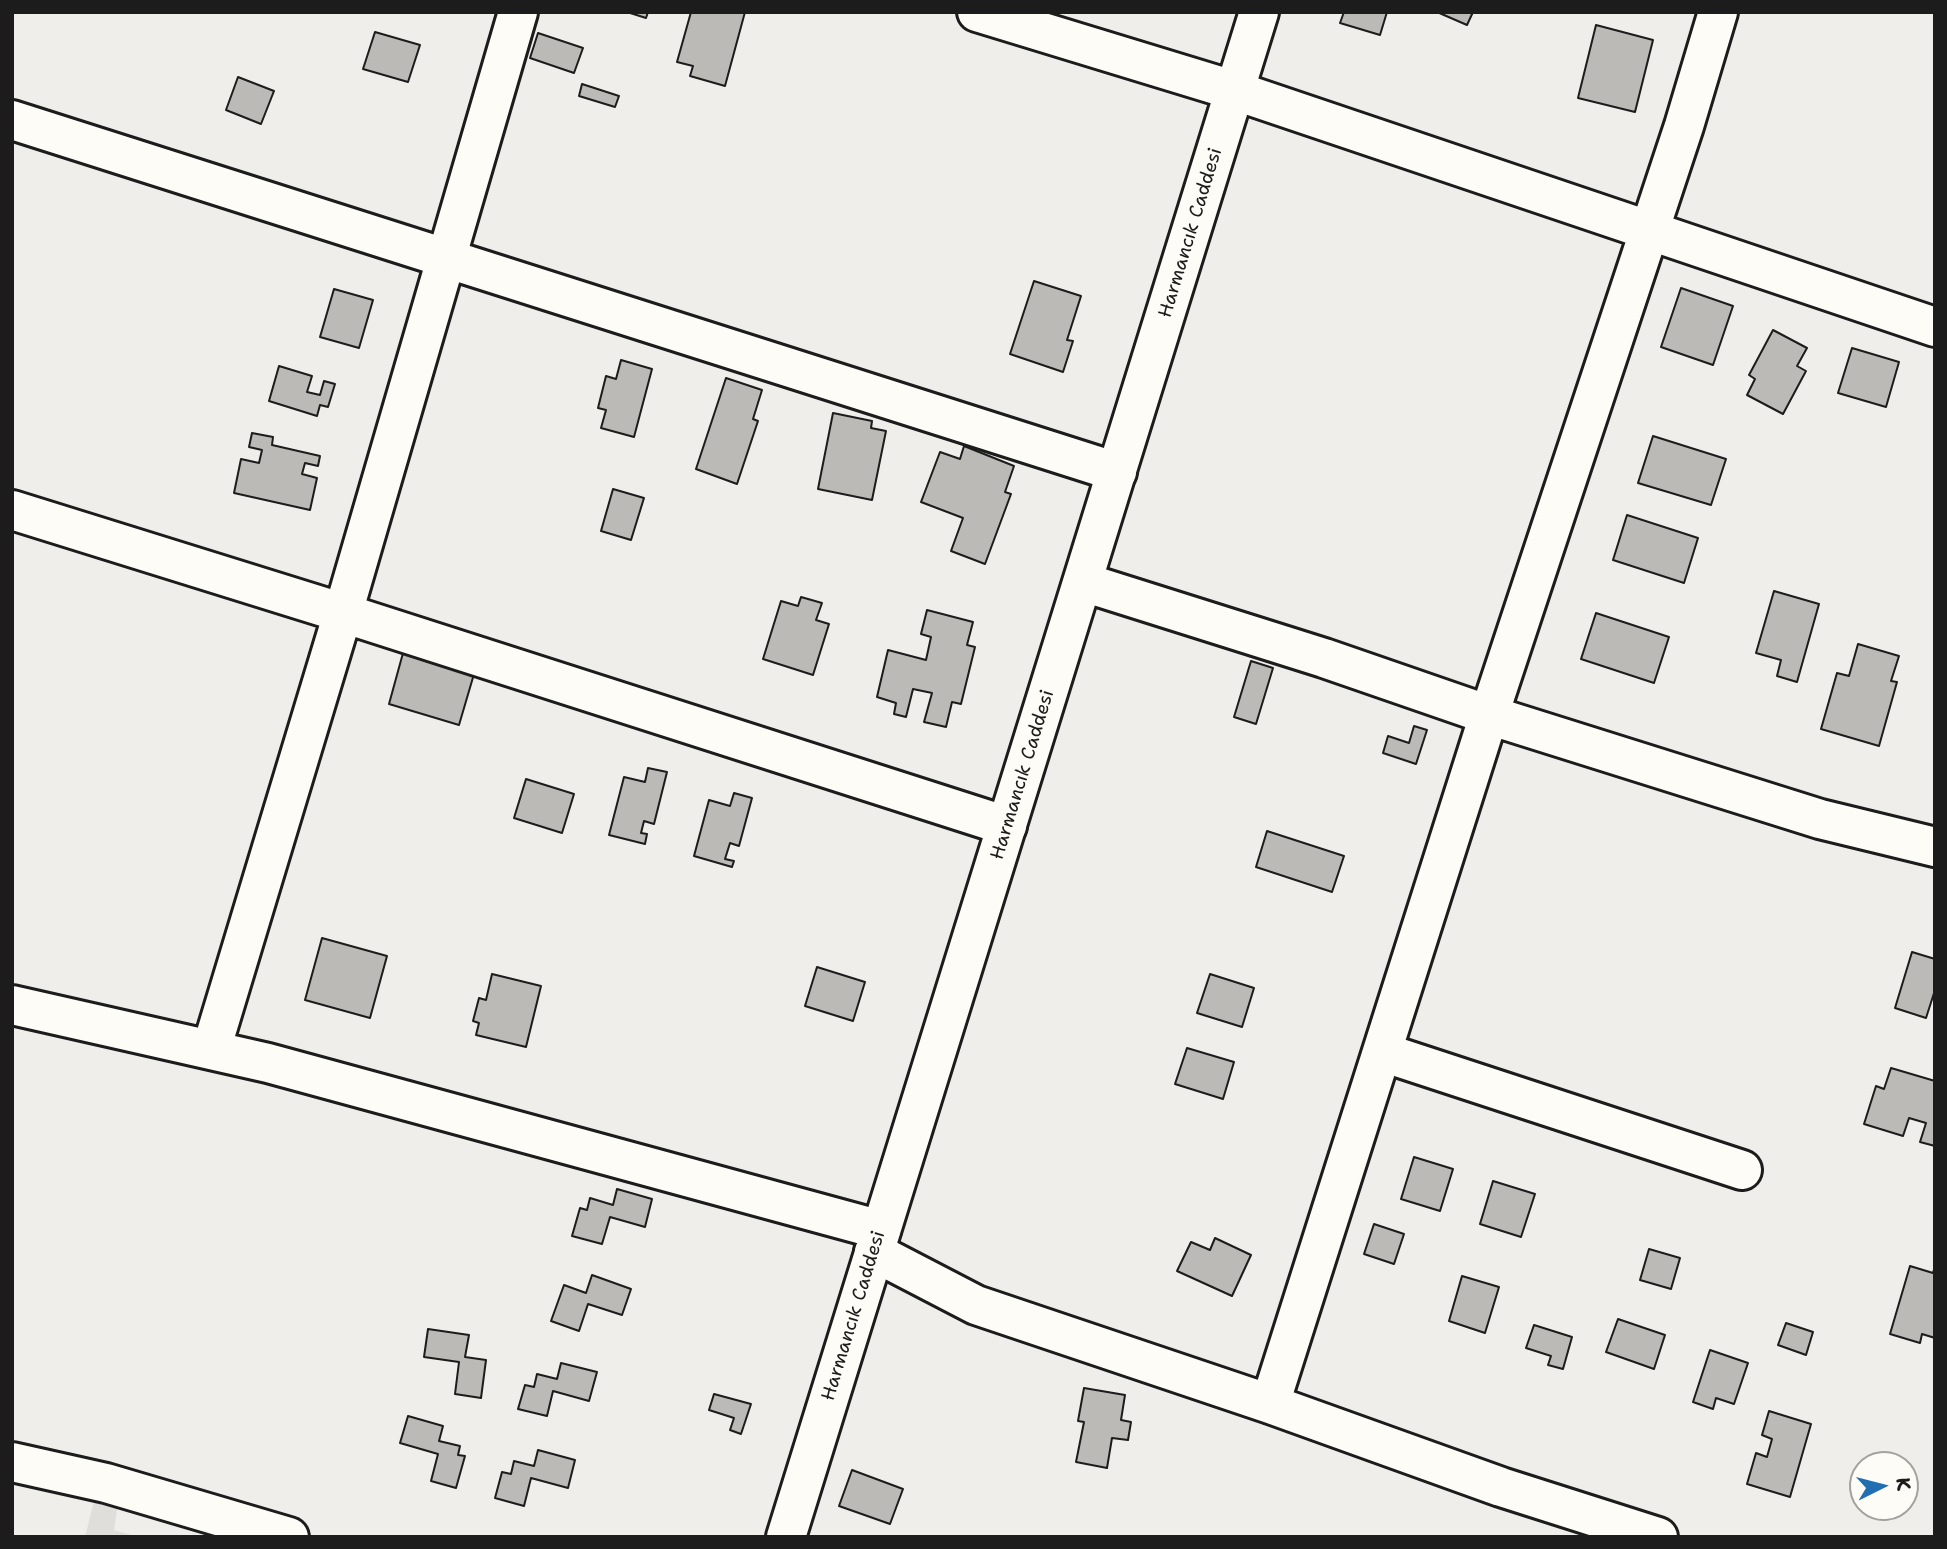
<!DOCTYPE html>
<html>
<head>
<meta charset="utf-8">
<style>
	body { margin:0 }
	#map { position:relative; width:1947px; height:1549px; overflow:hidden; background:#f0eeea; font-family:"Shantell Sans",sans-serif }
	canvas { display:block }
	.frame { position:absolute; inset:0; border:14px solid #1c1c1c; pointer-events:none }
	.north { position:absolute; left:1849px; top:1451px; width:70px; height:70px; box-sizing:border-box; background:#fdfcf7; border:2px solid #a3a29f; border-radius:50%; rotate:84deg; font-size:19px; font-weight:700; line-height:28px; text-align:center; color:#1c1c1c }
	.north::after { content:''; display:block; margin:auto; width:24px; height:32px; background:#1f6fb2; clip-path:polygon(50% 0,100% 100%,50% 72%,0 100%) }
</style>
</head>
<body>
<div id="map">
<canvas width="1947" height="1549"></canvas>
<div class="frame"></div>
<div class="north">K</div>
</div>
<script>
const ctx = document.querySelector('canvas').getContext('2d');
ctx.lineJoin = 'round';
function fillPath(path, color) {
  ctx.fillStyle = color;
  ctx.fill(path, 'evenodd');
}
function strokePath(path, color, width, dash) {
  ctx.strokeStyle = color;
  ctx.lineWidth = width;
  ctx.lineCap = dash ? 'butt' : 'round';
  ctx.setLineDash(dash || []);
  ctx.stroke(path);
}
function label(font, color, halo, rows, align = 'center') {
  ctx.font = font + ' "Shantell Sans",sans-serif';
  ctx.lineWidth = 5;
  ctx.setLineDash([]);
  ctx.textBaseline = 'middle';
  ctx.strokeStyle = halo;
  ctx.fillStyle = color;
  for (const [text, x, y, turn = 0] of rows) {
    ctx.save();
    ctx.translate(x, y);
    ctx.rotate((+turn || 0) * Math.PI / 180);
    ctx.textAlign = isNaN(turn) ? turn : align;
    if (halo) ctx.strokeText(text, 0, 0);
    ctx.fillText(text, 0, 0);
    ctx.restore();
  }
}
fillPath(new Path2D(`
	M94 1501 118 1503 114 1530 139 1537H85Z`), '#e0deda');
const building = new Path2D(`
	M627 12H648L646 18Z
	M691 12H745L725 86 690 76 693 66 677 62Z
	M1344 12H1387L1380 35 1340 23Z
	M1437 12H1473L1467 25Z
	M1596 25 1653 40 1635 112 1578 98Z
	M375 32 420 45 408 82 363 69Z
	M538 33 583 48 574 73 530 58Z
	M238 77 274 91 261 124 226 110Z
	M582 84 619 96 615 107 579 96Z
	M1034 281 1081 296 1067 340 1073 341 1063 372 1010 354Z
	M1681 288 1733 306 1713 365 1661 347Z
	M334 289 373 300 359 348 320 337Z
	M1773 330 1807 348 1797 366 1806 371 1783 414 1747 395 1755 379 1749 375Z
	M1852 348 1899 362 1886 407 1838 393Z
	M621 360 652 369 634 437 601 428 606 410 598 408 606 376 616 379Z
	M279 366 312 376 307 392 320 395 324 381 335 384 328 407 320 405 317 416 269 401Z
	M726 378 762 390 753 419 758 421 737 484 696 469Z
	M833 413 872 421 871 428 886 431 872 500 818 489Z
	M252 433 273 437 272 445 320 456 318 466 305 463 302 474 317 478 310 510 234 493 241 459 259 463 262 450 249 447Z
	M1653 436 1726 459 1711 505 1638 483Z
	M964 446 1014 466 1005 492 1011 494 985 564 951 551 963 518 921 502 940 452 960 459Z
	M613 489 644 498 631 540 601 531Z
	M1627 515 1698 538 1684 583 1613 560Z
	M1774 591 1819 604 1797 682 1777 676 1781 660 1756 653Z
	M801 597 822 603 816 620 829 624 813 675 763 659 781 601 798 606Z
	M927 610 973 622 967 645 975 647 961 704 952 702 946 727 924 722 932 693 913 689 906 717 894 714 896 703 877 697 888 650 926 660 931 637 921 634Z
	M1596 613 1669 637 1654 683 1581 659Z
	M1858 644 1899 656 1891 681 1897 682 1879 746 1821 729 1837 673 1849 676Z
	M403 653 474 674 459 725 389 704Z
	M1251 661 1273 668 1256 724 1234 717Z
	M1414 726 1427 730 1416 764 1383 753 1388 736 1409 743Z
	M648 768 667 772 654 824 644 821 641 833 647 834 645 844 609 835 624 777 645 782Z
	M526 779 574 794 562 833 514 818Z
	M734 793 752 798 739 846 730 843 725 859 734 861 732 867 694 856 709 800 730 806Z
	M1267 831 1344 856 1332 892 1256 867Z
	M322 938 387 956 370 1018 305 1000Z
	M1912 952 1935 959V990L1926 1018 1895 1008Z
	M817 967 865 982 853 1021 805 1006Z
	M492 974 541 986 526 1047 476 1035 479 1023 473 1021 479 998 486 1000Z
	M1210 974 1254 988 1242 1027 1197 1013Z
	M1187 1048 1234 1062 1223 1099 1175 1084Z
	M1891 1068 1935 1081V1146L1920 1142 1926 1123 1909 1118 1903 1136 1864 1124 1876 1086 1884 1089Z
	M1414 1157 1453 1169 1440 1211 1401 1199Z
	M1493 1181 1535 1194 1521 1237 1480 1224Z
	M617 1189 652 1199 645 1227 610 1217 602 1244 572 1236 580 1208 587 1210 590 1198 613 1205Z
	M1374 1224 1404 1234 1394 1264 1364 1254Z
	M1215 1238 1251 1255 1232 1296 1177 1271 1191 1242 1210 1250Z
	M1649 1249 1680 1258 1671 1289 1640 1280Z
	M1910 1266 1933 1273 1935 1266V1338L1922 1334 1920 1343 1890 1334Z
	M592 1275 631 1289 622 1315 588 1304 579 1331 551 1321 564 1285 586 1293Z
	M1462 1276 1499 1287 1485 1333 1449 1321Z
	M1618 1319 1665 1335 1654 1369 1606 1352Z
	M1786 1323 1813 1332 1806 1355 1778 1345Z
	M1534 1325 1572 1337 1563 1369 1548 1365 1551 1356 1526 1348Z
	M428 1329 469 1335 465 1357 486 1360 481 1398 455 1394 459 1362 424 1357Z
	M1710 1350 1748 1363 1734 1404 1716 1398 1713 1409 1693 1402Z
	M561 1363 597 1372 589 1401 553 1391 547 1416 518 1409 525 1385 534 1387 537 1374 557 1379Z
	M1084 1388 1125 1395 1121 1420 1131 1422 1128 1440 1112 1438 1107 1468 1076 1462 1084 1422 1078 1421Z
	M714 1394 751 1404 741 1434 730 1430 734 1418 709 1410Z
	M1769 1411 1811 1424 1790 1497 1747 1484 1756 1453 1767 1457 1772 1439 1762 1435Z
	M408 1416 443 1426 439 1441 460 1446 458 1455 465 1456 456 1488 431 1481 438 1454 400 1443Z
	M538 1450 575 1460 568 1488 531 1478 524 1506 495 1498 502 1472 511 1474 514 1461 534 1466Z
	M852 1470 903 1489 890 1524 839 1506Z`);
fillPath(building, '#bbbab6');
strokePath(building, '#1c1c1c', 2);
const street = new Path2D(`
	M977 12 1236 91 1935 327
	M12 120 1117 472
	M12 510 343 613 1007 826
	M1083 582 1324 658 1489 715 1820 819 1935 847
	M12 1005 268 1063 881 1230
	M211 1050 343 613 518 12
	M1382 1052 1742 1170
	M874 1252 976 1305 1270 1404 1501 1487 1658 1537
	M1270 1404 1489 715 1684 126 1718 12
	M12 1462 106 1483 289 1537`);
const secondary = new Path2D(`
	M786 1537 1259 12`);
strokePath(street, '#1c1c1c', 44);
strokePath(secondary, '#1c1c1c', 44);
strokePath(street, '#fdfcf7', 38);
strokePath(secondary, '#fdfcf7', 38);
label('19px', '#1c1c1c', '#fdfcf7', [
	["Harmancık Caddesi",1191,233,-73],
	["Harmancık Caddesi",1023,775,-73],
	["Harmancık Caddesi",854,1316,-73]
]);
</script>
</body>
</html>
